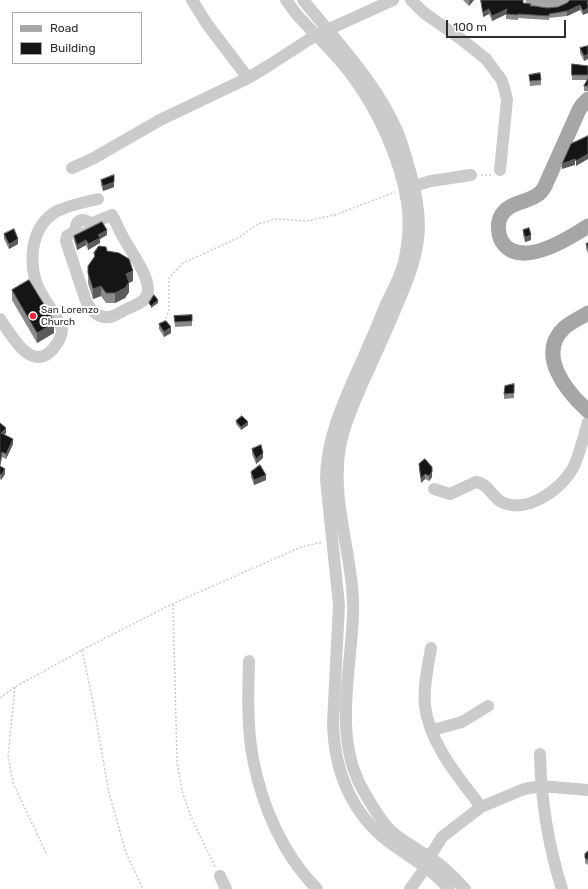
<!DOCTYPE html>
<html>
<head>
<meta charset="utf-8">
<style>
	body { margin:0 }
	#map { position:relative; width:588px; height:889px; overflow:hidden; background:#fff; font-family:Rubik,sans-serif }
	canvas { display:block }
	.legend { position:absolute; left:12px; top:12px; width:130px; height:52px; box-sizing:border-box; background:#fff; border:1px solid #ababab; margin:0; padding:5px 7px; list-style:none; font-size:12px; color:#2e2e2e }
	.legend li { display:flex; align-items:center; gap:8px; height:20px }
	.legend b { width:20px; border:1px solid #ababab }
	.scale { position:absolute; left:446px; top:20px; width:120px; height:18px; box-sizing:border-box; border:2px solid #2e2e2e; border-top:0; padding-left:5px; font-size:12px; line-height:14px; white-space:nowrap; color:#2e2e2e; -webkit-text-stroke:3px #fff; paint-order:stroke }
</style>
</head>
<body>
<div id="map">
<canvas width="588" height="889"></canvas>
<ul class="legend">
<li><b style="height:5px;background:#a6a6a6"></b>Road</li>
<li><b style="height:11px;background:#151515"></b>Building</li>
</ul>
<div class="scale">100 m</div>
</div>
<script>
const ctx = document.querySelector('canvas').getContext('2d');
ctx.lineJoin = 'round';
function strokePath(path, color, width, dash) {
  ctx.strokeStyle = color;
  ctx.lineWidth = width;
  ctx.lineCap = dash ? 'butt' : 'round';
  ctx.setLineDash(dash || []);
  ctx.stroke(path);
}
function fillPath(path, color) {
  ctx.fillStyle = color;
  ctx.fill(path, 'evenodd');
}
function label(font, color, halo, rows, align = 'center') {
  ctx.font = font + ' Rubik,sans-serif';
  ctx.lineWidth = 4;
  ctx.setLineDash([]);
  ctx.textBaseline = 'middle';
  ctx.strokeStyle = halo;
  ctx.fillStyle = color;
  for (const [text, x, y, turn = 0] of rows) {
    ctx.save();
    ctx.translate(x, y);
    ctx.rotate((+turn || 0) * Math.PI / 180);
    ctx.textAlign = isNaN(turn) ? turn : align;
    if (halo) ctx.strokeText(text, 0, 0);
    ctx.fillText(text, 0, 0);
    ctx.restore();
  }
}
strokePath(new Path2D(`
	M481 175H491
	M164 322 169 311V278L183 263 238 238 258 224 276 219 307 221 335 215 395 192
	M173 604 177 761 182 791 192 819 215 867
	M82 650 93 702 109 793 126 853 143 889
	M15 687 8 757 13 783 47 855
	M0 698 15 687 82 650 174 603 301 547 323 542`), '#cbcbcb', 1.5, [2, 2]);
strokePath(new Path2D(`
	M192 0 207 24 248 78
	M286 0C291 6 295 14 301 19 317 37 336 54 350 73 377 108 400 158 407 202 410 221 408 244 404 262 400 277 393 290 386 304 380 319 374 334 367 349 349 391 326 433 326 480L339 605 333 723C334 770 351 813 389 842 409 857 432 869 449 889
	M303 0C337 42 377 83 398 133 403 145 406 158 410 171 416 192 421 217 418 239 415 264 405 287 395 310 385 334 374 358 363 382 354 403 344 425 340 447 330 502 355 560 353 615 351 672 333 738 363 790 371 804 380 820 391 831 403 842 419 850 432 859 444 867 455 878 465 889
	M411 0 423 12 461 39 486 59 501 79 504 87 507 100 500 170
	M72 168 94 158 160 120 248 78 268 66 316 35 393 0
	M407 188 431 181 471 175
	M76 227a7 7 0 1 1 14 0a7 7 0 1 1-14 0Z
	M77 230 67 236 66 241 85 298C89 309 99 321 113 316 118 314 124 310 129 308 137 304 148 301 148 290 148 274 131 252 123 237 119 230 116 222 112 215L90 224
	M0 319C11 334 31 374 53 349 57 344 62 337 62 330 60 319 46 303 41 293 27 267 29 227 57 211 70 205 84 202 98 199
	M434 489 450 494 476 482C489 483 492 499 504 503 529 513 561 489 573 468 579 457 584 435 588 422
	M431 648C428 667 423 687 425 706 430 745 459 777 481 807
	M249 661C248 693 247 727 253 759 262 806 283 855 317 889
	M433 730 462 722 488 706
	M540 754C541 800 548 845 562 889
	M220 876 226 889
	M410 889 426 867 429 858 442 837 481 807 524 789 541 786 588 790`), '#cbcbcb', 12);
strokePath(new Path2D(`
	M533 0C543 5 553 6 563 0
	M588 99 583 104 579 110 545 186C544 188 542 191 540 193 529 203 509 201 501 216 497 223 498 233 501 240 518 271 568 239 588 226
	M588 313C580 318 571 322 564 328 536 355 567 392 588 411`), '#a6a6a6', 15);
fillPath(new Path2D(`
	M463 0H474L469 6Z
	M481 0H523V3L531 6 547 8 558 7 567 3 588 0 583 15 580 10 567 16 549 18V20L518 18V20L506 19V14L492 21 489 14 483 17Z
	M588 46 584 61 580 53V48Z
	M572 64 588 66V91H584V86L587 80H572Z
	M529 75 541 80V85L530 86Z
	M101 180 114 187 103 191 101 185Z
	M523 230 531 240 525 242 523 235Z
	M4 234 18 244 9 249 4 239Z
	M107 235 100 239V243L88 250 86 245 77 250 74 241V236Z
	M588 243V253L586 249V244Z
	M107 251 133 281 129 283V292L125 298 115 303H106L101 296 93 299 88 283V273L94 258V253Z
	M12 290 54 331V333L37 343 12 300Z
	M192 315V326L175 327 174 316Z
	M159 324 171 333 164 337 159 329Z
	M514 384V398L504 399V394Z
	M236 421 248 425 241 430 236 424Z
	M0 423 6 433 4 435 13 444 6 459 2 457 0 466 5 474 1 480 0 479Z
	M252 449 263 458 256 464 252 454Z
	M419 464 432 477 429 481 425 479 421 483 419 469Z
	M251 472 266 480 254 485 251 477Z
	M588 851V865L585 863V854Z`), '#8a8a8a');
fillPath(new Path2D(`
	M470 0H474L469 6V1Z
	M580 5V10L567 16V11Z
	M588 8V13L583 15V11Z
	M489 9V14L483 17V12Z
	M507 9V14L492 21V16Z
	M588 54V59L584 61V56Z
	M588 154V159L576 166V161Z
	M575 159V165L562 169V164Z
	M114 182V187L103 191V186Z
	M107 230V235L100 239V243L88 250V244L98 235Z
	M531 235V240L525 242V237Z
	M18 239V244L9 249V244Z
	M86 240V245L77 250V245Z
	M133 271V281L129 283V292L125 298 115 303V293L126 274Z
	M101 286V296L93 299V289Z
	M158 300V303L151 308V306Z
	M54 321V333L37 343V333Z
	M171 327V333L164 337V332Z
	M248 422V425L241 430V427Z
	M6 428V433L1 438V433Z
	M13 439V444L6 459V454Z
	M2 452V457L0 467V462Z
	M263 453V458L256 464V459Z
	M5 469V474L1 480V475Z
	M432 472V477L429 481V476Z
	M425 474V479L421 483V478Z
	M266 475V480L254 485V480Z`), '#5b5b5b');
const building = new Path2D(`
	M481 0H523V3L531 4 530 6H534L547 8 558 7 567 3 570 0H588V2H587L588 5V8L583 11 580 5 567 11 549 14V16L518 14V15L506 14 507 9 492 16 489 9 483 12Z
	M588 46V54L584 56 580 48Z
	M572 64 588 66V75H572Z
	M540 73 541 80 530 81 529 75Z
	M588 79V86H584Z
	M588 136V154L576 161 575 159 562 164 571 144Z
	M114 175V182L103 186 101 180Z
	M102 222 107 230 98 235 100 238 88 244 86 240 77 245 74 236Z
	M529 228 531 235 525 237 523 230Z
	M14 229 18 239 9 244 4 234Z
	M588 243V248L586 244Z
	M99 246 106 247 107 251 119 253 129 259 133 271 126 274 129 282 125 288 115 293H106L101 286 93 289 88 273V266L95 256 94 253Z
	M29 280 54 321V323L37 333 12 290Z
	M154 295 158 300 151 306 149 303Z
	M192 315V321L175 322 174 316Z
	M166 321 171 327 164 332 159 324Z
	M514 384V393L504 394 505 386Z
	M242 416 248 422 241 427 236 421Z
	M0 423 6 428 1 433 13 439 6 454 2 452 0 462Z
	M261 445 263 453 256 459 252 449Z
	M425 459 432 467V472L429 476 425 474 421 478 419 464Z
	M260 465 266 475 254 480 251 472Z
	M0 466 5 469 1 475 0 474Z
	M588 851V860L585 858V854Z`);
fillPath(building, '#151515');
strokePath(building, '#5b5b5b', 1);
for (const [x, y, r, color] of [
	[33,316,4,"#ef2540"]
]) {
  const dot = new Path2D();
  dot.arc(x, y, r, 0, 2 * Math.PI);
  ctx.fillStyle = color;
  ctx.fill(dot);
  strokePath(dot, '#fff', 1.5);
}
label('10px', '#2e2e2e', '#fff', [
	["San Lorenzo",41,310],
	["Church",41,322]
], 'left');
</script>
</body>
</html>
